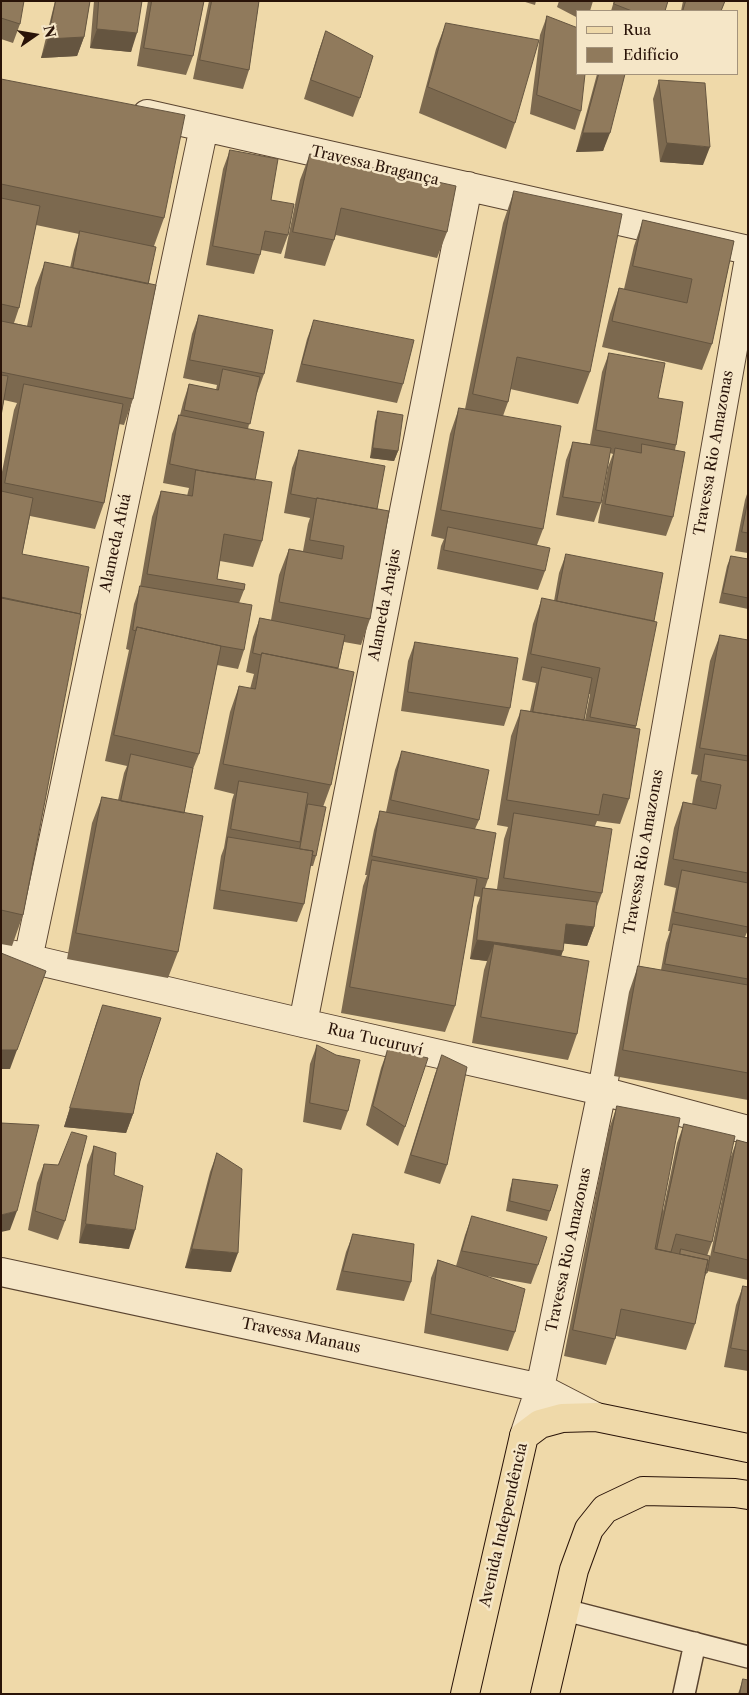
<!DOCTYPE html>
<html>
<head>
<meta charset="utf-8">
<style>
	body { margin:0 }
	#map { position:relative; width:749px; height:1695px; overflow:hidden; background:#efd9a9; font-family:"Libre Caslon Text",serif }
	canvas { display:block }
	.frame { position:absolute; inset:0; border:2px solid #291308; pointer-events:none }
	.legend { position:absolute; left:576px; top:10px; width:162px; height:65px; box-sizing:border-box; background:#f5e6c7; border:1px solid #a3927b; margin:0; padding:6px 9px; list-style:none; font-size:15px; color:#291308 }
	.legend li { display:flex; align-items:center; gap:10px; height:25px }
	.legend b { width:25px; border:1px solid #a3927b }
	.north { position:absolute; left:10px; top:10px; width:50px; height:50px; -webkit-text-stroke:4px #f5e6c7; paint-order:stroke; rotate:77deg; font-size:14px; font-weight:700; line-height:20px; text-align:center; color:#291308 }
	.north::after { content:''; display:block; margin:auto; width:18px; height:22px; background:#291308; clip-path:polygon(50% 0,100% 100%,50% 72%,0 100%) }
</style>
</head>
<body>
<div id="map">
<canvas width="749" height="1695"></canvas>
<div class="frame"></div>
<ul class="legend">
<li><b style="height:6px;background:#efd9a9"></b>Rua</li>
<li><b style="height:14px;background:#907a5c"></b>Edifício</li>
</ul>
<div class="north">N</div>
</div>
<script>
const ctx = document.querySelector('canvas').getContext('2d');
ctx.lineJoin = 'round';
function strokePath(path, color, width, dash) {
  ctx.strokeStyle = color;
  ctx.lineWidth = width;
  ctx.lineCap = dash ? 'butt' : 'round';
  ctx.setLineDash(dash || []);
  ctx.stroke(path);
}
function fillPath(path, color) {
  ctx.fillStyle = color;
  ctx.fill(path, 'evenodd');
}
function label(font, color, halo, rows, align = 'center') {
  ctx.font = font + ' "Libre Caslon Text",serif';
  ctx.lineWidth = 5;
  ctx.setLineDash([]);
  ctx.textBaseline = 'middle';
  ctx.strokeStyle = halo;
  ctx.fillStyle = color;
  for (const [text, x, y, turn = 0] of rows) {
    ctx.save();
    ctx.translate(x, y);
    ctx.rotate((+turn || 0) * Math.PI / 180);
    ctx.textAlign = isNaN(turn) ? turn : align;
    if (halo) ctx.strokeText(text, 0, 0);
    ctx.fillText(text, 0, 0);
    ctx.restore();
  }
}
const lane = new Path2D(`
	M565 1610 748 1657
	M684 1694 695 1643`);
const street = new Path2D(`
	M147 114 748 250
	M1 952 303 1023 602 1091 748 1130
	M28 959 204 127
	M303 1023 468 186
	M1 1272 527 1385 540 1388 596 1417
	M524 1436 540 1388 602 1091 748 264`);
const primary = new Path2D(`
	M465 1694 524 1436 540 1424 562 1418 596 1417 748 1448
	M545 1694 574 1570 589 1529 605 1509 643 1491 735 1493 748 1495`);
strokePath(lane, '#5a4430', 24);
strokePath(street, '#5a4430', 30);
strokePath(primary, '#291308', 30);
strokePath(lane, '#f5e6c7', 21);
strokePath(street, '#f5e6c7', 28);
strokePath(primary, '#efd9a9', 28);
fillPath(new Path2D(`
	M1 1 20 24 13 43 1 39Z
	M55 1H90L84 37 77 56 41 58Z
	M94 1H142L131 52 90 48Z
	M148 1H204L193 56 186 75 137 66Z
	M209 1H259L249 70 243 89 193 79Z
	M522 1H536L535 5Z
	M559 1H593L590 11H578V18L557 7Z
	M614 1H668L665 11H611Z
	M683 1H725L721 11H681Z
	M547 16 581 111 575 130 530 114 540 35Z
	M446 23 515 123 506 149 419 113 436 49Z
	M326 31 360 98 353 117 304 99 319 50Z
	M597 74H625L603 151 576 152Z
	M1 79 164 218 154 246 133 399 124 425 119 424 104 503 95 529 30 516 22 554 80 614 23 915 12 946 1 944V477L14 410 17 403 4 400 1 416ZM36 225 79 234 74 250 70 268 45 262 35 288 27 326 14 323 19 308Z
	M659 80 703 165 660 162 653 99Z
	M230 150 271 200 288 235 281 254 261 250 260 255 254 274 206 265 223 169Z
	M310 154 447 232 437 258 336 235 334 240 325 266 284 258 300 180Z
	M514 191 590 372 578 404 510 389 508 402 503 416 543 529 537 545 545 571 538 590 437 569 441 546 444 539 431 536 450 434 459 408 465 409 503 223Z
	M643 220 734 241 712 344 702 370 602 347 610 314 619 288 624 289 634 246Z
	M199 315 264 374 257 393 256 392 248 429 262 541 253 567 220 561 217 579 244 590 239 603 244 650 238 669 217 665 199 754 193 769 184 813 178 952 168 978 67 959 92 823 102 797 118 800 124 773 127 766 105 761 129 650 126 649 134 604 140 587 152 517 161 491 187 496 189 488 163 483 172 434 179 415H180L183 403 189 384 216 390 217 385 183 378 192 334Z
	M314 320 403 384 397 403 296 382 307 339Z
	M609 353 658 398 676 445 675 450 673 517 666 536 598 523 608 467 613 454 610 453 601 503 594 522 556 515 566 460 573 442 590 444 602 372Z
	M378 411 398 451 394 461 370 458 375 421Z
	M299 450 377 509 370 619 361 645 344 642 338 668 331 785 323 807 316 856 313 866H310L304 904 297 922 213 909 221 856 224 848 232 800 234 794 214 789 230 712 239 686 250 689 254 674 246 672 253 637 260 618 271 620 279 575 289 549 303 551 308 524 310 518 284 513 292 468Z
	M748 491V553L735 551 745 500Z
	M566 554 636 726 629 799 620 824 597 821 595 826 602 893 596 909 594 927 587 946 564 943 561 956 577 1034 568 1060 472 1043 484 970 487 961 470 959 477 906 480 897 474 896 455 1006 445 1032 341 1013 363 886 367 875H365L374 830 380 811 386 812 395 770 402 751 479 820 475 829 488 879 485 888 497 889 504 839 508 827 497 825 511 736 521 710 530 711 536 683 522 680 533 624 542 598 554 601 559 573ZM589 694H590L585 720H584Z
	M731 556 748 559V609L719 603 727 566Z
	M720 635 748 640V930L745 937 748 938V1100L614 1076 629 992 638 966 661 970 666 943 670 931H668L676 888 664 885 674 828 683 802 692 804 696 780 698 775 691 774 710 661Z
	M415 642 510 708 504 726 401 711 408 661Z
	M103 1005 140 1081 133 1114 126 1133 64 1127 96 1024Z
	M317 1045 348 1111 341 1130 303 1122 310 1064Z
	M388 1049 405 1127 398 1146 366 1125 381 1068Z
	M442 1055 447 1165 440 1184 404 1173 435 1074Z
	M617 1106 663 1211 677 1143 684 1124 730 1159 737 1140 748 1143V1280L707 1271 703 1282 695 1324 686 1350 616 1336 606 1365 564 1356 608 1132ZM729 1165 710 1257 707 1256 712 1242Z
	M94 1146 114 1175 129 1249 79 1243 87 1165Z
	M217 1153 231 1272 185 1268 210 1172Z
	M44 1164 65 1221 58 1240 28 1230 37 1183Z
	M513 1179 558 1185 547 1221 506 1211 510 1189Z
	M472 1216 538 1265 531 1284 486 1276 515 1332 508 1351 424 1333 431 1278 438 1260 456 1266 465 1235Z
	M353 1234 411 1282 404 1301 336 1290 346 1252Z
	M743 1286 748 1287V1371L724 1367 736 1305Z
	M743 1679 748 1694H738Z`), '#7c694f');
fillPath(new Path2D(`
	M97 29 137 33 131 52 90 48Z
	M84 37 77 56 41 58 48 39Z
	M583 133H610L603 151 576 152Z
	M667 143 710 147 703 165 660 162Z
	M373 448 398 451 394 461 370 458Z
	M566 924 594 927 587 946 559 943Z
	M477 940 563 951 556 970 494 944 487 961 470 959Z
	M1 1050H17L10 1069H1Z
	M70 1108 133 1114 126 1133 64 1127Z
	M17 1211 10 1230 1 1232V1215Z
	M86 1224 135 1230 129 1249 79 1243Z
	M192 1249 238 1253 231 1272 185 1268Z`), '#655540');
const building = new Path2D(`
	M1 1H24L20 24 1 18Z
	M56 1H90L84 37 48 39Z
	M99 1H142L137 33 97 29Z
	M152 1H204L193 56 144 48Z
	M212 1H259L249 70 200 60Z
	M615 1H668L665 11H632L614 4Z
	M686 1H725L721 11H683Z
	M547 16 578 28V74H585L581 111 537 95Z
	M446 23 539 40 515 123 428 87Z
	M326 31 373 56 360 98 311 80Z
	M599 74H625L610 133H583Z
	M1 79 185 115 164 218 1 184Z
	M659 80 705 83 710 147 667 143Z
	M230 150 278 159 271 200 294 204 288 235 265 231 260 255 213 246Z
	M310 154 456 186 447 232 341 208 334 240 293 232Z
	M514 191 622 214 590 372 517 357 508 402 473 394Z
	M1 198 40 206 19 308 1 304Z
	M643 220 734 241 712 344 612 321 619 288 687 303 692 279 633 266Z
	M80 231 156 247 148 284 73 268Z
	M45 262 156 285 133 399 1 372V321L31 327Z
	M199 315 273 330 264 374 190 360Z
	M314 320 414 340 403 384 302 364Z
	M609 353 665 363 658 398 683 402 676 445 596 430Z
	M223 369 260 377 250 424 184 410 189 384 218 390Z
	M1 375 8 376 1 416Z
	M24 384 123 404 104 503 5 483Z
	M459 408 561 426 543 529 441 510Z
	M378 411 403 415 398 451 373 448Z
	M179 415 264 432 255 480 207 472 170 464Z
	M573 442 611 448 601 503 563 497Z
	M642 444 685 452 673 517 605 504 615 448 641 453Z
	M299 450 385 466 377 509 317 498V499L291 494Z
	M196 470 272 482 262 541 224 534 217 579 245 584 244 590 147 574 161 491 192 496Z
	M1 491 33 498 22 554 89 567 80 614 1 597Z
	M317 498 389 511 370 619 279 602 289 549 342 559 344 546 310 540Z
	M748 500V533L742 532Z
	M448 527 550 548 545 571 444 550Z
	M566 554 663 573 654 621 557 601Z
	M731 556 748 559V598L723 593Z
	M140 586 252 605 244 650 221 646 137 627 136 631 133 630Z
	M1 598 81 614 23 915 1 910Z
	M542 598 657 622 636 726 590 717 600 668 531 654Z
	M260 618 345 635 338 668 262 653 261 655 253 653Z
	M137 627 221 646 199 754 114 735Z
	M720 635 748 640V756L700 748Z
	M415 642 518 658 510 708 408 692Z
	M262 653 354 672 331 785 223 764 239 686 255 689Z
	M542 667 592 678 584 720 533 712Z
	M521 710 640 729 629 799 603 794 599 815 507 800Z
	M402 751 489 770 479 820 391 800Z
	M131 754 193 768 184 813 121 801Z
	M705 754 748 761V873L673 859 683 802 716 809 721 785 701 781Z
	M239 781 308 793 300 842 231 829Z
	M102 797 203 816 178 952 76 933Z
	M308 804 326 807 316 856 312 855 313 851 300 849Z
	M380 811 496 833 488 879 372 856Z
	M514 813 612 829 602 893 504 878Z
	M228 837 313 851 304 904 220 890Z
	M372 860 477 879 455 1006 350 987Z
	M682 870 748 883V927L674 912Z
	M483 888 597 902 594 927 566 924 563 951 477 940Z
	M673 924 748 938V979L665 964Z
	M494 944 589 961 577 1034 481 1017Z
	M1 953 46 971 17 1050H1Z
	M638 966 748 985V1073L623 1050Z
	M103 1005 161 1018 140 1081 133 1114 70 1108Z
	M317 1045 336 1055 360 1060 348 1111 310 1103Z
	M388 1049 428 1058 405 1127 373 1106Z
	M442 1055 467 1067 447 1165 411 1155Z
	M617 1106 680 1118 655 1249 708 1260 695 1324 621 1309 615 1339 573 1330Z
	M1 1123 39 1125 17 1211 1 1215Z
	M684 1124 735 1136 712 1242 676 1234 671 1252 657 1249Z
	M72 1132 87 1136 65 1221 35 1211 44 1164 58 1165Z
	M737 1140 748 1143V1260L714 1252Z
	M94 1146 116 1153 114 1175 143 1186 135 1230 86 1224Z
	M217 1153 242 1169 238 1253 192 1249Z
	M513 1179 558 1185 550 1211 510 1201Z
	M472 1216 547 1237 538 1265 462 1251Z
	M353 1234 414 1244 411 1282 343 1271Z
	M681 1249 710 1256 707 1273H705L708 1260 680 1254Z
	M438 1260 525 1289 515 1332 431 1314Z
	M743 1286 748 1287V1351L731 1348Z
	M743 1679 748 1680V1694H740Z`);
fillPath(building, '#907a5c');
strokePath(building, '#655540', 1);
label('15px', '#291308', '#f5e6c7', [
	["Travessa Bragança",375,166,13],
	["Travessa Rio Amazonas",714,453,-80],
	["Alameda Afuá",116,543,-78],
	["Alameda Anajas",385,605,-79],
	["Travessa Rio Amazonas",644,852,-80],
	["Rua Tucuruví",375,1040,13],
	["Travessa Rio Amazonas",569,1250,-78],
	["Travessa Manaus",301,1336,12],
	["Avenida Independência",504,1525,-77]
]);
</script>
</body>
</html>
